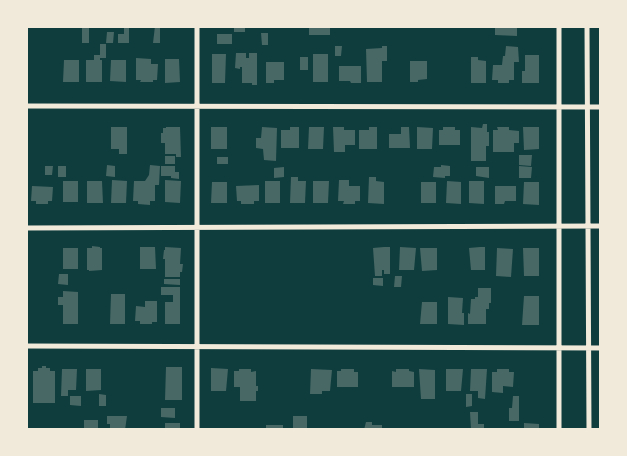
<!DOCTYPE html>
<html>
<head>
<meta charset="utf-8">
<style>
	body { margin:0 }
	#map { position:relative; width:627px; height:456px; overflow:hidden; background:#0f3d3e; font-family:Spectral,serif }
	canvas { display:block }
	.frame { position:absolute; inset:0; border:28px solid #f1e9da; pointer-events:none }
</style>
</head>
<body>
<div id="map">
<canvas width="627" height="456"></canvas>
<div class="frame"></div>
</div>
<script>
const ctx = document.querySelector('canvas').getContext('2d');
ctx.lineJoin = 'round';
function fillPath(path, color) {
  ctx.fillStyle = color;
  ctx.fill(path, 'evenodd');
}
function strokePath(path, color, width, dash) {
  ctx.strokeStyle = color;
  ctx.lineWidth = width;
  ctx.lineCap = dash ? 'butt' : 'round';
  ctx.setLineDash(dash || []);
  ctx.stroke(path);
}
fillPath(new Path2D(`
	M82 26H103V28H89V43H82Z
	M124 26 129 28V43H118V34H124Z
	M155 26H160V43H153Z
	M234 26H245V32H234Z
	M309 26H330V35H309Z
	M495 26H517V36L495 35Z
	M107 32H114L113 43H106Z
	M261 33H268V45H262Z
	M217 34H232V44H217Z
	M100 44H106V58H100V60H102V82H86V60H94V55H100Z
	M335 46H342L341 56H335Z
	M382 46H387V61H382V82H367L366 49 382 48Z
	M506 46 518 47 519 62H514V80H509V83H498V80H492L493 65H502L503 56H505Z
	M236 53H246V58H249V53H257V85H252V83H242V67H240V69L235 68Z
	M212 54H226L225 83H212Z
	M313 54H328V82H313Z
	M525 55H539V83H522V71H525Z
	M300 57H308V70H300Z
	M471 57H478V60L486 61V83H471Z
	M136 58 151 59V64H158L157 80H153V82H140L141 80H136Z
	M165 59H179L180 82 165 83Z
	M64 60H79V82H63Z
	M111 60H126V82L110 81Z
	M410 61H427V79L418 80V82H410Z
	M266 62H284V80H274V83H266Z
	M339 66H361V83H351L350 81H339Z
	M483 124H487V132H489V146H486V161H471V127L482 128Z
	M111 127H127V154H119V149H111Z
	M166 127H180L181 157H176V154H165V143H161V133H163V128H166Z
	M211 127H227V149H211Z
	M262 127 277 128 276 161 264 160 263 149 256 148V138H261Z
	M290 127H299V148H281V130H290Z
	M309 127H324L323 149H308Z
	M333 127H344V130H355V145H345V152H334Z
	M369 127H377V149H359V130H369Z
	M401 127H409L410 148H389V134H401Z
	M417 127 433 128 432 149H417Z
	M443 127H455V130H460V145H439V130H443Z
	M497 127H509V130L519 131V143H514V152H493V130H498Z
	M523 127H539V149L524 150Z
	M519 155H532L531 166 519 165Z
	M165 156H175V164H165Z
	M217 157H228V164H217Z
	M107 165 115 166V177L106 176Z
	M150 165 160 166 159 185H155V201H150V205L138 204V201H133L134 181H145L149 175Z
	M441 165 450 166V176H445V178L433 177 434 167H441Z
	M45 166H53L52 175H45Z
	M58 166H66V177H58Z
	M161 166H175V172H179V179L171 178V176H161Z
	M519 166 532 167 531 178H519Z
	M284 167V177L274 178V168Z
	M476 167H489V178L476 176Z
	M291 177H298V181H306L305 203H290Z
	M369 177H376V181L384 182V204L368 203Z
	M112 180 127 181 126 203H111Z
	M165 180 181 181 180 203 165 202Z
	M339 180H349V186H360V201H355V204H343L344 201H338Z
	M63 181H78V202H63Z
	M87 181H102L103 203H87Z
	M265 181H280V203H265Z
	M313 181H329L328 203H313Z
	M447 181 461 182V204L446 203Z
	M469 181H484V204L469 203Z
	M212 182H227V203H211Z
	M421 182H436V203H421Z
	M524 182H539V205L523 204Z
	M259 185V201H254V204H241V201H237L236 186Z
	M32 186 53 187 52 201H48V204H36V201H31Z
	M495 186H516V201H505L504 204H495Z
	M92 246 100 247V248H102V270L89 271V270H87V248H92Z
	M140 247H155L156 269H140Z
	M165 247 181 248 180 264H183L182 272H180V277H165V259H163L164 250H165Z
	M384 247H390V274H384V270H382V276H375L373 248Z
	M400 247 416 248 414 270H399Z
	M480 247H485V270H471L469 248Z
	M63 248H78V269H63Z
	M420 248H437V270L422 271Z
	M497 248 513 249 511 277 496 276Z
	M523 248H539V276H524Z
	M59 274H68V285L58 284Z
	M395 276H402L401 287H394Z
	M373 278H383V286L373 285Z
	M164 279H180V285L164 284Z
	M161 287H180V324H165V302H173V295H161Z
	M478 288H491V303H489V309H486V324H468V313L470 314 471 299H475V297H478Z
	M63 291 78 292V324H63V305H58V297H63Z
	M111 294H125V324H110Z
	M524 296H539V325H522Z
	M448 297 463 298 462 313H464V325L448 324Z
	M145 301H157V322H152V324H140V321H135L136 306 145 307Z
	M422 302H437V324H420Z
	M42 366H46V368H50V371H55V403H33V371H38V368H42Z
	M166 367H182V400H165Z
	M211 368 228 369 226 391H211Z
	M62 369H77L76 390H68V396H61Z
	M86 369H101V390L86 391Z
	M239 369H251V372L256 371V386H258V391H256V401H240V387H234V371H239Z
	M311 369 332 370 330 391H322V394H310Z
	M341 369H354V372H358V387H337V371H341Z
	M396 369H409V371L414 372V387H392V371L396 372Z
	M419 369 435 370V399H421Z
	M446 369H463L461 391H446Z
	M471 369H487L485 399 478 398V391H470Z
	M497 369H509V372H514L513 387 503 386V393L492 392V372H497Z
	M99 394 106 395V406H99Z
	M466 394H472V406L466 407Z
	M70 396H81V406L70 405Z
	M513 396H519V421H509V408H512Z
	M161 408H175V418L161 417Z
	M470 412H478V424H484V430H471Z
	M107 416H127L125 430H110V424H107Z
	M293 416H307V430H293Z
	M84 420H98V430H84Z
	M366 422H372V425H382V430H364Z
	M165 423H180V430H165Z
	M524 423 539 424V430H524Z
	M266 425H283V430H266Z`), '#486865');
strokePath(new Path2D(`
	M197 26V430
	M559 26V430
	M587 26 589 430
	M26 106 601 107
	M26 228 601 226
	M26 346 601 348`), '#f1e9da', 5);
</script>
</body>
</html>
